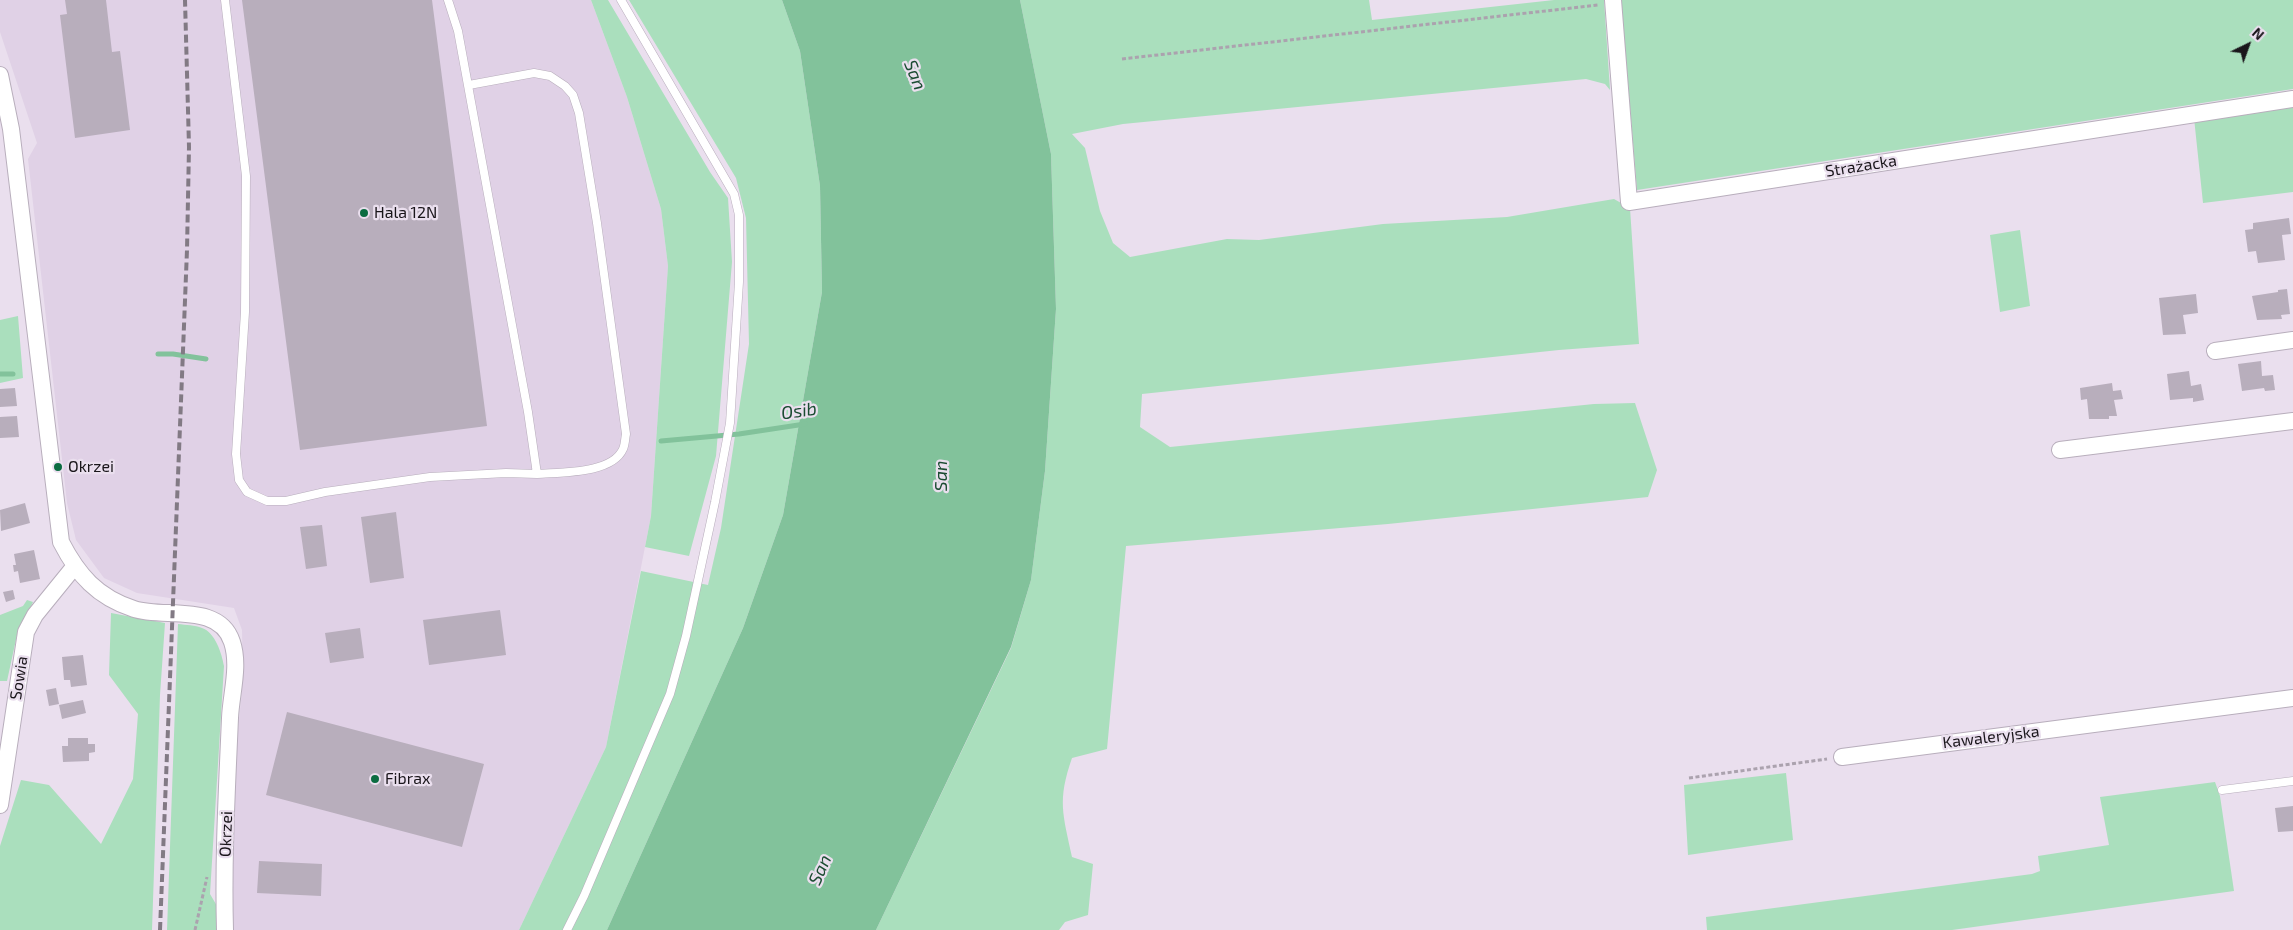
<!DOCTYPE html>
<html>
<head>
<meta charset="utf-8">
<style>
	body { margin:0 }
	#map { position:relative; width:2293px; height:930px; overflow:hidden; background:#eadfee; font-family:"Exo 2",sans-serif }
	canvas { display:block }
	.north { position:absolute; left:2223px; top:20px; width:50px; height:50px; -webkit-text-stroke:4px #eadfee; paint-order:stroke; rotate:42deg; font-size:14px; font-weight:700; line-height:20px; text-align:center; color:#1a161b }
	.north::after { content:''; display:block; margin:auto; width:18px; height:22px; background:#1a161b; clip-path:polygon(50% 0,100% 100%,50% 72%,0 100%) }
</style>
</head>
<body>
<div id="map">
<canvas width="2293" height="930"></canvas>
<div class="north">N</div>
</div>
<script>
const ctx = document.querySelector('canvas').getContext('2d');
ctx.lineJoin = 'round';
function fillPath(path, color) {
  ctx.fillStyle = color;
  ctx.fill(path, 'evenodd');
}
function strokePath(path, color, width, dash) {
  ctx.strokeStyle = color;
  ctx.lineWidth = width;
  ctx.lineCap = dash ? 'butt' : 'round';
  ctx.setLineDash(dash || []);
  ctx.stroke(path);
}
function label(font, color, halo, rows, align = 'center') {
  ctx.font = font + ' "Exo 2",sans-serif';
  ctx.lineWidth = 4.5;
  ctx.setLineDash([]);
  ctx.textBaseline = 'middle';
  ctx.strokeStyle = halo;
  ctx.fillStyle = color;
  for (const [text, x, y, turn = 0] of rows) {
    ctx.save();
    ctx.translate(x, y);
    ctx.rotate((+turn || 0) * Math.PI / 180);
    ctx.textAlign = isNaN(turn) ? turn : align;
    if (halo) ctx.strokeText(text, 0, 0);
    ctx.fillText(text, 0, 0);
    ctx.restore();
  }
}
fillPath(new Path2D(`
	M0 0H591L627 97 661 209 668 266 651 516 606 747 519 930H218L243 680 242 630 234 608 137 593 104 578 76 540 67 503 28 159 37 143 0 32Z`), '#e0d1e6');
fillPath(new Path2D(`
	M591 0H608L710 172 728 198 732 262 716 456 689 556 645 547 651 516 668 266 661 209 627 97Z
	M629 0H782L800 51 820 186 822 292 783 515 743 628 607 930H519L606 747 641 571 708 585 721 528 749 344 746 218 736 178Z
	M1020 0H1369L1372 20 1554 0H1604L1610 90 1605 84 1586 79 1123 124 1072 134 1085 148 1100 211 1113 243 1130 257 1227 239 1259 240 1383 224 1507 217 1614 199 1630 208 1639 344 1559 350 1142 394 1140 427 1170 447 1594 404 1635 403 1657 470 1648 497 1388 524 1126 546 1107 749 1072 758C1057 801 1063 814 1072 857L1093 864 1088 915 1065 922 1059 930H876L1011 648 1031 580 1045 471 1056 309 1051 154Z
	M1621 0H2293V89L1637 190Z
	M2293 104V192L2203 203 2194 118Z
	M2020 230 2030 306 2000 312 1990 235Z
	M18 316 23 378 0 383V320Z
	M27 600 33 602 17 635 7 681H0V615L23 606Z
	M111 613 165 623 160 695 152 930H0V846L21 780 49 785 101 844 133 779 138 714 109 675Z
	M178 624C186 625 195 625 202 628 215 632 222 654 224 666L210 894 220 911 218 930H167Z
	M1786 773 1793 840 1688 855 1684 785Z
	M2215 782 2220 796 2234 891 1952 930H1707L1706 917 2032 874 2040 871 2038 856 2109 845 2100 797Z`), '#aadfbd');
fillPath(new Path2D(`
	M782 0H1020L1051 154 1056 309 1045 471 1031 580 1011 647 876 930H607L743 628 783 515 822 292 820 186 800 51Z`), '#82c29b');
strokePath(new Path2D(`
	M158 354H173L206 359
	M0 374H13
	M661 441 739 434 805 424`), '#82c29b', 5);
fillPath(new Path2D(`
	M65 0H106L112 52 120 51 130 130 75 138 60 15 67 14Z
	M242 0H432L487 426 300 450Z
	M2289 218 2291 234 2282 235 2285 260 2258 263 2256 251 2248 252 2245 230 2253 229V223Z
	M2287 289 2290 314 2281 315 2282 319 2257 320 2252 296 2278 292V290Z
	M2196 294 2198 313 2183 315 2186 334 2163 335 2159 298Z
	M2261 361 2262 376 2273 375 2275 390 2265 391 2264 388 2242 391 2238 364Z
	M2189 371 2191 386 2201 384 2204 400 2193 402V398L2170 400 2167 374Z
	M2112 383 2113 391 2121 390 2123 399 2114 400 2117 416H2109V419H2089L2087 399 2081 400 2080 388Z
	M15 388 17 406 0 407V389Z
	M17 416 19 437 0 438V417Z
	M25 503 30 523 1 531 0 510Z
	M396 512 404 578 370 583 361 517Z
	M322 525 327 566 306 569 300 527Z
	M34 550 40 579 20 583 18 571 14 572 13 565H16L14 554Z
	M13 590 15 599 6 602 3 592Z
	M500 610 506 655 429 665 423 620Z
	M360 628 364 658 330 663 325 633Z
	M83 655 87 685 71 687 70 680H64L62 657Z
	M56 688 59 704 49 706 46 690Z
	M83 700 86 713 62 719 59 705Z
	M287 712 484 764 462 847 266 795Z
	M68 738H88V744H95V752L89 753V761L63 762 62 746H68Z
	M2293 806V831L2278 832 2275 808Z
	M259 861 322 864 321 896 257 893Z`), '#b8aebc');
const service = new Path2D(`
	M225 0 246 176 245 312 236 454 239 480 247 492 267 501H286L325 492 430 477 506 473 537 474 528 412 458 31 448 0
	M469 85 534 73 550 76 565 86 573 95 579 113 597 223 626 434C625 439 625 445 623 449 612 474 561 472 537 474
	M2222 790 2293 781
	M567 930 584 896 670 694 686 636 715 502 730 423 739 282V215L734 194 621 0`);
const minor = new Path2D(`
	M1613 0 1629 202 2293 99
	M0 75 11 129 61 542C78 575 97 597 134 609 164 619 219 602 232 642 240 666 231 694 230 718 227 788 223 859 225 930
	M2215 351 2293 340
	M2060 450 2293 421
	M1842 757 2293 698
	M0 805 26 632 35 615 74 567`);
strokePath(service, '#b8aebc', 9);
strokePath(minor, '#b8aebc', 18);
strokePath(new Path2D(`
	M1122 59 1598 5
	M1689 778 1827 759
	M195 930 207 877`), '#aba2ae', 3, [4, 2.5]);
strokePath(service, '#fff', 8);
strokePath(minor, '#fff', 16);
strokePath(new Path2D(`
	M160 930 187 250 189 147 185 0`), '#827a84', 4, [8, 4]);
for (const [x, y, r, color] of [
	[364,213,5,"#0b6c41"],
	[58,467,5,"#0b6c41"],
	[375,779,5,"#0b6c41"]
]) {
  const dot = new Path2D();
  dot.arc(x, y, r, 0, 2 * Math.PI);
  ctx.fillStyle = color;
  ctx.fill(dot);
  strokePath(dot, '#eadfee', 2);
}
label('16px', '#1a161b', '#eadfee', [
	["Strażacka",1861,166,-9],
	["Sowia",19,678,-81],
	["Kawaleryjska",1991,737,-7],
	["Okrzei",226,834,-88]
]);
label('16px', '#1a161b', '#eadfee', [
	["Hala 12N",374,213],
	["Okrzei",68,467],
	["Fibrax",385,779]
], 'left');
label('italic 18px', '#1b4c32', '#eadfee', [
	["San",915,75,68],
	["Osib",799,411,-8],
	["San",941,476,-90],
	["San",820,870,-66]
]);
</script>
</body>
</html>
